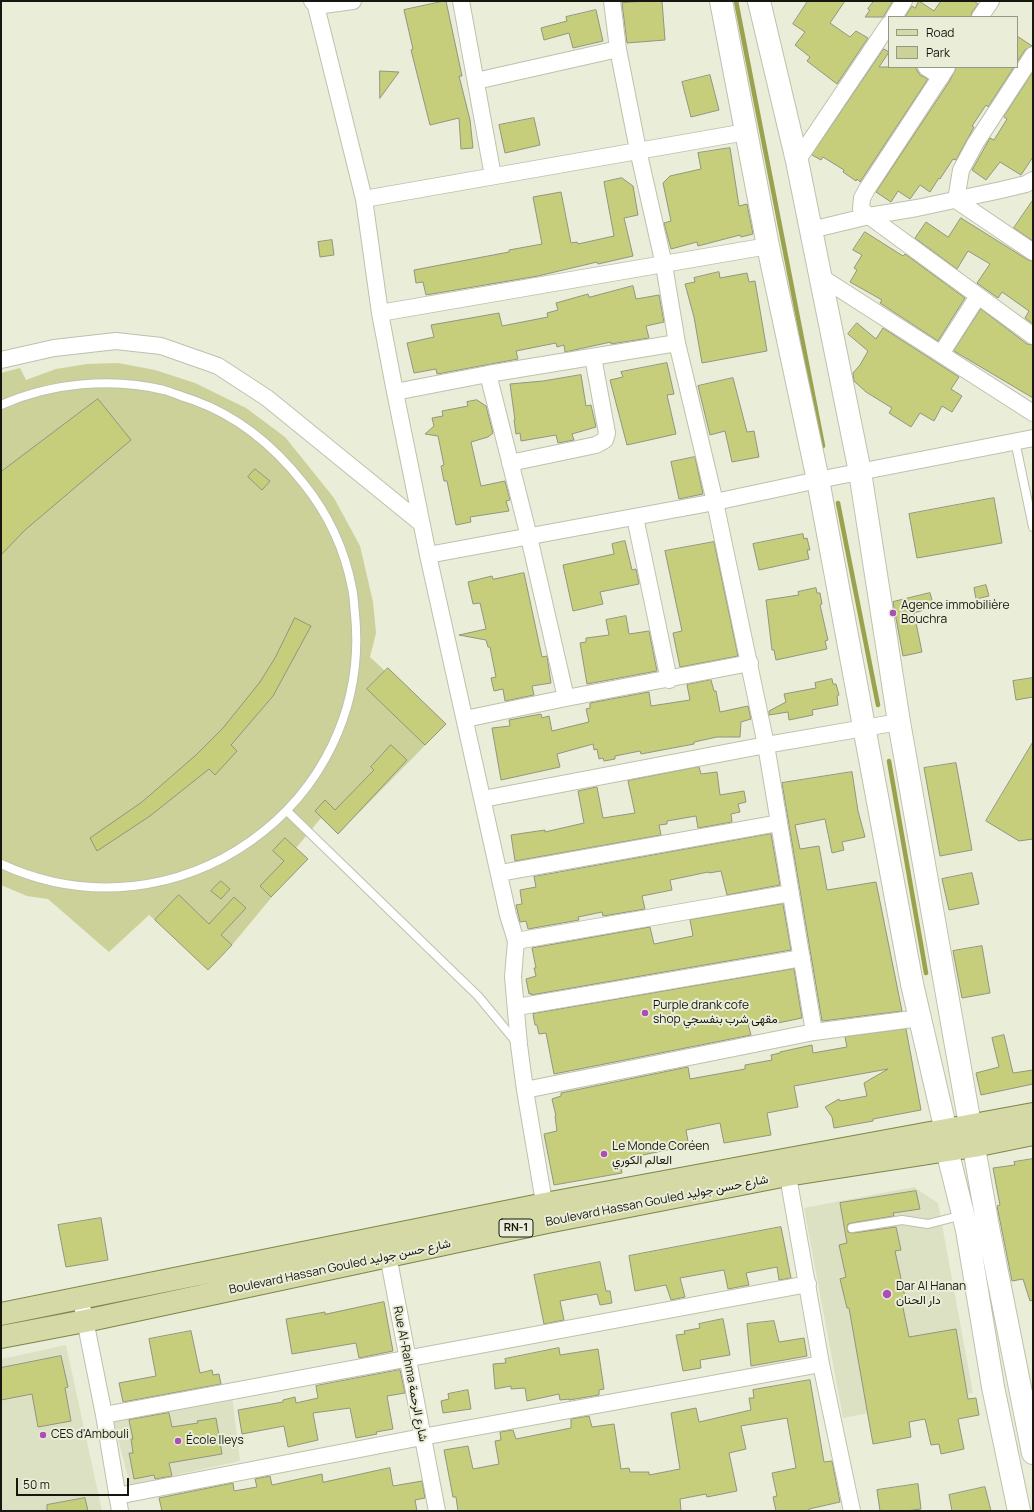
<!DOCTYPE html>
<html>
<head>
<meta charset="utf-8">
<style>
	body { margin:0 }
	#map { position:relative; width:1034px; height:1512px; overflow:hidden; background:#eaedd7; font-family:Manrope,sans-serif }
	canvas { display:block }
	.frame { position:absolute; inset:0; border:2px solid #16170f; pointer-events:none }
	.legend { position:absolute; left:888px; top:16px; width:130px; height:52px; box-sizing:border-box; background:#eaedd7; border:1px solid #959787; margin:0; padding:5px 7px; list-style:none; font-size:12px; color:#16170f }
	.legend li { display:flex; align-items:center; gap:8px; height:20px }
	.legend b { width:20px; border:1px solid #959787 }
	.scale { position:absolute; left:16px; top:1478px; width:113px; height:18px; box-sizing:border-box; border:2px solid #16170f; border-top:0; padding-left:5px; font-size:12px; line-height:14px; white-space:nowrap; color:#16170f; -webkit-text-stroke:3px #eaedd7; paint-order:stroke }
</style>
</head>
<body>
<div id="map">
<canvas width="1034" height="1512"></canvas>
<div class="frame"></div>
<ul class="legend">
<li><b style="height:5px;background:#d4d9a6"></b>Road</li>
<li><b style="height:11px;background:#cbd199"></b>Park</li>
</ul>
<div class="scale">50 m</div>
</div>
<script>
const ctx = document.querySelector('canvas').getContext('2d');
ctx.lineJoin = 'round';
function fillPath(path, color) {
  ctx.fillStyle = color;
  ctx.fill(path, 'evenodd');
}
function strokePath(path, color, width, dash) {
  ctx.strokeStyle = color;
  ctx.lineWidth = width;
  ctx.lineCap = dash ? 'butt' : 'round';
  ctx.setLineDash(dash || []);
  ctx.stroke(path);
}
function label(font, color, halo, rows, align = 'center') {
  ctx.font = font + ' Manrope,Vazirmatn,sans-serif';
  ctx.lineWidth = 4;
  ctx.setLineDash([]);
  ctx.textBaseline = 'middle';
  ctx.strokeStyle = halo;
  ctx.fillStyle = color;
  for (const [text, x, y, turn = 0] of rows) {
    ctx.save();
    ctx.translate(x, y);
    ctx.rotate((+turn || 0) * Math.PI / 180);
    ctx.textAlign = isNaN(turn) ? turn : align;
    if (halo) ctx.strokeText(text, 0, 0);
    ctx.fillText(text, 0, 0);
    ctx.restore();
  }
}
fillPath(new Path2D(`
	M914 1187 938 1203 973 1393 843 1418 804 1208Z
	M66 1345 102 1511H1V1359Z
	M232 1395 240 1461 130 1485 113 1420Z`), '#dde1c4');
fillPath(new Path2D(`
	M118 363 155 370 195 383 246 408 285 437 334 498 360 546 373 602 376 633 370 657 385 671 388 668 446 724 338 834 321 818 296 848 308 859 276 892 232 945 155 920 149 915 109 952 48 899 27 896 1 885V373L20 368 26 380 56 369 87 364Z`), '#cbd199');
strokePath(new Path2D(`
	M736 1 823 446
	M838 503 878 705
	M889 761 926 973`), '#9aa14f', 4.5);
const building = new Path2D(`
	M446 1 462 76H459L470 120 473 148 461 149 459 118 430 125 411 50 413 49 404 10Z
	M662 1 665 40 627 43 622 3Z
	M808 1H845L830 23 850 37 856 31 868 38 837 84 807 61 810 57 795 45 805 32 793 24Z
	M874 1H893L883 17H865L870 10 868 9Z
	M919 1 934 11 941 1H974L978 4 972 12 971 17H905L912 6 915 8Z
	M596 10 603 41 573 48 569 33 544 40 541 28 567 21 566 17Z
	M1017 36 1032 46 1025 50 1017 62Z
	M884 49 889 52 879 67H915L920 75 928 79 860 182 857 179 856 181 843 172 844 170 823 157 821 160 812 155Z
	M957 67H1014L988 107 986 105 972 126 974 127 956 160 953 159 940 179 939 178 930 192 920 185 910 199 898 191 891 202 876 192 949 82Z
	M380 71 399 72 380 98Z
	M1033 72V157L1021 175 1000 162 986 180 972 170 990 138 994 140 1007 119 1004 117Z
	M710 75 719 110 691 117 682 82Z
	M534 118 540 145 505 153 499 125Z
	M730 148 739 206 747 204 753 234 741 237 740 235 698 246 697 242 671 249 664 223 671 221 663 183 670 176 701 169 698 153Z
	M622 178 633 186 638 215 624 218 633 256 598 264 597 262 538 276 426 295 423 282 416 283 414 270 509 252V250L542 244 533 197 561 192 571 243 577 242 578 244 614 236 604 182Z
	M1033 200V241L1014 228Z
	M961 218 1028 260 1033 261V324L1025 318 1029 311 1002 292 998 298 977 283 990 264 968 251 957 269 915 238 926 222 948 237Z
	M865 232 903 256 905 254 965 298 938 341 880 303 882 300 850 282 857 270 854 268 862 255 853 250Z
	M332 240 334 255 320 257 318 242Z
	M719 272 720 278 747 273 749 282 755 281 767 351 702 363 694 317 685 284 695 282 694 278Z
	M633 286 636 299 659 295 664 322 646 326 649 338 611 344V342L565 352 564 345 557 347 556 343 516 351 518 359 437 374 436 369 414 373 407 343 434 337 431 325 499 313 502 326 548 317 547 313 558 310 556 303 588 294 589 297Z
	M981 309 1027 344 1033 345V398L954 351Z
	M857 323 876 339 883 328 959 377 951 389 962 396 952 412 942 406 934 421 920 413 911 427 889 413 892 408 866 392 854 381 853 373 860 365 868 351 848 334Z
	M667 363 674 394 667 395 676 434 627 445 610 380 623 377 621 372Z
	M581 375 586 406 591 405 596 427 572 434 574 440 558 443 556 435 521 441 520 433 516 434 514 420H515L510 384 543 381Z
	M733 378 747 432 754 431 759 457 732 462 725 431 710 435 698 386Z
	M98 399 131 440 25 530 1 555V472Z
	M477 400 486 406 493 433 488 437 471 442 481 486 505 481 510 500 506 501 509 511 470 517 471 522 456 525 447 481H444L441 466 444 465 438 436 425 434 434 426 432 418 443 416 442 411 468 406 467 402Z
	M695 457 703 494 679 499 671 462Z
	M255 469 270 481 262 490 248 477Z
	M994 498 1002 543 917 558 909 514Z
	M803 534 804 539 807 538 810 550H807L809 559 759 570 753 544Z
	M625 541 632 570 636 569 639 584 600 592 603 604 573 611 563 565 614 554 612 544Z
	M714 542 738 656 680 667 673 633 682 631 665 551Z
	M524 573 542 657 547 656 551 683 532 686 534 695 505 701 503 689 494 691 491 678 496 677 490 647H488L486 640 459 635 486 629 480 603 473 604 468 582 492 576 493 579Z
	M986 585 989 596 976 599 974 588Z
	M816 588 817 593H820L822 604 820 605 828 640 825 641 827 649 776 660 774 650H772L766 600 799 595 798 592Z
	M930 593 934 607 914 613 922 652 903 656 893 602Z
	M626 616 629 634 649 631 657 671 587 684 580 643 586 642V638L609 635 606 620Z
	M295 618 311 626 273 696 231 745 237 751 215 775 209 769 150 816 97 851 90 838 142 802 196 755 223 728 260 682 275 658Z
	M388 668 446 724 425 745 367 689Z
	M1033 678V697L1016 700 1013 681Z
	M832 679 833 684H836L839 695 837 696 838 705 812 710 813 715 789 720 788 712 769 715V711L786 702 784 694 816 688 815 683Z
	M711 680 714 691H716L720 712 748 706 751 719 741 722 740 737H717L694 742V744L641 754 640 751 615 756V759L604 761 603 758 599 759 597 749 594 750 593 744 557 754 560 767 501 780 492 728 510 726 509 720 541 714 542 718 549 716 552 731 589 722 586 709 590 708V703L649 692 651 706 690 700 687 685Z
	M1033 742V839L1019 841 986 821Z
	M391 745 407 760 338 834 315 811 325 800 335 810 374 770 371 767Z
	M956 763 972 850 940 856 924 768Z
	M699 767 701 774 717 772 720 795 744 791 746 802 738 804 740 812 731 814 732 822 698 828 696 816 667 821V824L659 825 661 835 515 861 511 835 545 830V832L584 823 578 791 597 787 603 818 635 813 628 781Z
	M852 772 858 811 865 837 842 842 844 850 832 853 825 819 795 825 800 849 819 846 827 890 876 882 902 1011 822 1021 782 783Z
	M771 834 780 885 727 895 721 871 709 873 708 872 670 880 672 890 642 896 645 909 603 916 602 912 578 917 579 920 528 929 526 921 520 922 516 905 522 904 520 890 536 887 534 877Z
	M285 838 308 859 271 897 260 886 284 861 273 851Z
	M972 873 979 904 949 910 942 879Z
	M221 881 230 889 221 899 211 891Z
	M179 895 209 924 234 897 246 908 221 935 232 945 208 970 155 920Z
	M783 904 791 950 531 995V993L529 994 526 979 536 976 534 968H536L532 948 650 927 654 944 693 936 690 920Z
	M982 946 990 993 962 998 953 951Z
	M794 969 802 1018 773 1024 772 1019 748 1024 751 1035 554 1074 546 1033 539 1034 537 1025H535L533 1014Z
	M906 1029 921 1110 873 1119V1121L834 1128 832 1117 825 1107 839 1099 840 1101 867 1096 864 1083 888 1069 794 1086 798 1107 767 1113 771 1135 724 1143 720 1123 686 1130 689 1147 671 1150V1149L620 1160 622 1173 554 1185 544 1134 557 1131 555 1116H556L552 1099 561 1096V1093L688 1067 690 1079 745 1069V1065L772 1060 771 1055 780 1053V1052L812 1045 813 1053 847 1047 845 1037Z
	M1004 1035 1013 1073 1033 1070V1084L981 1095 976 1073 999 1067 992 1038Z
	M1033 1159V1300L1030 1301 1023 1279 1012 1281 997 1206 1000 1205 993 1168 1015 1165 1014 1162Z
	M916 1191 920 1209 893 1213 894 1216 851 1223 848 1224 847 1228 848 1232 853 1233 896 1227 901 1250 895 1251 905 1297 901 1298 909 1337 956 1329 968 1399 976 1398 979 1415 958 1419 964 1449 941 1454 939 1444 931 1445 925 1419 909 1422 911 1437 873 1444 849 1308H847L840 1279 846 1277 839 1245 847 1243 840 1203Z
	M101 1218 108 1260 66 1267 58 1225Z
	M781 1227 791 1278 779 1280 777 1267 746 1273 749 1285 728 1289 724 1270 680 1278 685 1297 671 1300 666 1285 635 1291 629 1256Z
	M600 1262 606 1291H610L612 1303 600 1305 597 1294 560 1301 564 1320 544 1324 534 1275Z
	M384 1302 393 1351 359 1358 356 1343 292 1354 286 1319 325 1312V1314Z
	M723 1319 730 1355 700 1360 701 1368 683 1371 676 1335 685 1334 684 1331 700 1328 699 1324Z
	M774 1321 779 1342 804 1338 807 1356 751 1366 747 1324Z
	M191 1331 200 1373 212 1370 213 1375 219 1374 221 1384 123 1402 119 1383 156 1376 149 1339Z
	M559 1348 560 1355 598 1349 604 1389 599 1390V1395L569 1400V1399L560 1400 559 1394 527 1401 525 1388 511 1389V1386L495 1389 493 1364 506 1363 505 1359Z
	M61 1356 68 1387 65 1388 71 1421 38 1427 32 1394 1 1400V1368Z
	M400 1370 405 1393 387 1396 393 1429 376 1432 377 1434 356 1438 350 1408 313 1413 318 1440 288 1447 284 1426 242 1434 238 1410 283 1402V1400L295 1397 296 1403 318 1398 316 1386Z
	M810 1380 824 1462 832 1461 840 1502 809 1509V1511H776L773 1497 777 1496 772 1473 796 1468 787 1418 741 1426 746 1449 729 1453 737 1491 707 1497 706 1494 680 1499 681 1511H458L456 1497H453L444 1450 468 1446 473 1469 499 1464 495 1441 501 1440 500 1432 513 1430 516 1439 571 1428V1419L589 1416 592 1427 614 1424 621 1469 629 1468 630 1472H649V1475L680 1469 671 1413 696 1408 699 1422 751 1410 749 1398H754L753 1390Z
	M468 1390 471 1409 443 1413 441 1401 449 1399 448 1394Z
	M169 1413 172 1427 198 1423 197 1421 216 1418 222 1454 169 1463 172 1476 155 1479 154 1475 134 1479 129 1453H133L131 1439H133L129 1420Z
	M390 1468 393 1486 422 1481 425 1498 415 1500 417 1511H162L159 1498 233 1483 234 1491 257 1487 255 1479 270 1476 272 1485 322 1474 323 1482Z
	M918 1484 921 1509 906 1511H880L877 1490Z
	M985 1487 991 1511H952L949 1495Z
	M85 1498 88 1511H47V1505Z`);
fillPath(building, '#c6ce7b');
strokePath(building, '#929581', 1);
const service = new Path2D(`
	M1 405C50 383 112 377 164 390 174 393 183 397 193 400 238 416 275 447 304 484 328 514 345 551 352 588 354 597 354 605 355 614 374 805 176 945 1 864
	M1015 441 1033 527
	M287 811 478 996 517 1043
	M852 1228 902 1220 928 1224 963 1215`);
const minor = new Path2D(`
	M312 1 316 6 364 199
	M461 1 493 176
	M612 1 618 49 638 150 664 265 677 343 715 502 766 745 814 1032
	M316 6 353 1
	M894 17 904 1
	M980 17 991 1
	M1033 55 975 144 961 170 956 200 1033 252
	M926 67 941 77
	M947 67 867 189 862 198 861 209 869 216 1033 336
	M476 81 618 49
	M797 161 889 24
	M811 230 869 216 917 208 1001 190 1026 184 1033 180
	M821 277 1033 413
	M380 313 768 246
	M941 354 978 296
	M1 360 54 348 116 341 161 346 218 366 267 398 422 524
	M488 374 529 537 566 698
	M395 392 488 374 677 343
	M510 463 596 445 605 440 607 433 593 357
	M635 517 669 680
	M428 555 715 502 818 480 1033 438
	M465 719 566 698 750 663
	M483 799 766 745 899 722
	M500 873 779 823
	M516 941 791 893
	M517 1007 802 958
	M525 1090 814 1032 920 1018
	M786 1165 821 1364 852 1511
	M546 1214 525 1090 519 1045 513 977 516 941 508 915 428 555 395 392 380 313 364 199 746 132
	M386 1245 437 1511
	M83 1310 104 1415 120 1511
	M104 1415 808 1284
	M117 1496 422 1437 821 1364`);
const secondary = new Path2D(`
	M721 1 768 246 818 480 912 984 946 1131 947 1150 967 1230 993 1387 1019 1511
	M759 1 797 161 860 472 899 722 988 1227 1033 1453`);
const primary = new Path2D(`
	M1 1314 545 1204 1033 1114
	M1 1337 85 1321 547 1222 787 1175 974 1146 1033 1134`);
strokePath(service, '#bec1ac', 10);
strokePath(minor, '#bec1ac', 18);
strokePath(secondary, '#bec1ac', 24);
strokePath(primary, '#7f854b', 24);
strokePath(service, '#fff', 8);
strokePath(minor, '#fff', 16);
strokePath(secondary, '#fff', 22);
strokePath(primary, '#d4d9a6', 22);
for (const [x, y, r, color] of [
	[893,613,4,"#ac4eb7"],
	[645,1013,4,"#ac4eb7"],
	[604,1154,4,"#ac4eb7"],
	[887,1294,5,"#ac4eb7"],
	[43,1435,4,"#ac4eb7"],
	[178,1441,4,"#ac4eb7"]
]) {
  const dot = new Path2D();
  dot.arc(x, y, r, 0, 2 * Math.PI);
  ctx.fillStyle = color;
  ctx.fill(dot);
  strokePath(dot, '#eaedd7', 1.5);
}
for (const [x, y, w] of [
	[516,1228,34]
]) {
  const box = new Path2D();
  box.roundRect(x - w / 2, y - 9, w, 18, 3);
  ctx.fillStyle = '#eaedd7';
  ctx.fill(box);
  strokePath(box, '#16170f', 1);
}
label('bold 11px', '#16170f', null, [
	["RN-1",516,1228]
]);
label('12px', '#16170f', '#eaedd7', [
	["Agence immobilière",901,606],
	["Bouchra",901,620],
	["Purple drank cofe",653,1006],
	["shop مقهى شرب بنفسجي",653,1020],
	["Le Monde Coréen",612,1147],
	["العالم الكوري",612,1161],
	["Dar Al Hanan",896,1287],
	["دار الحنان",896,1301],
	["CES d'Ambouli",51,1435],
	["École Ileys",186,1441]
], 'left');
label('12px', '#16170f', '#eaedd7', [
	["Boulevard Hassan Gouled شارع حسن جوليد",657,1201,-11],
	["Boulevard Hassan Gouled شارع حسن جوليد",340,1267,-12],
	["Rue Al-Rahma شارع الرحمة",410,1374,79]
]);
</script>
</body>
</html>
